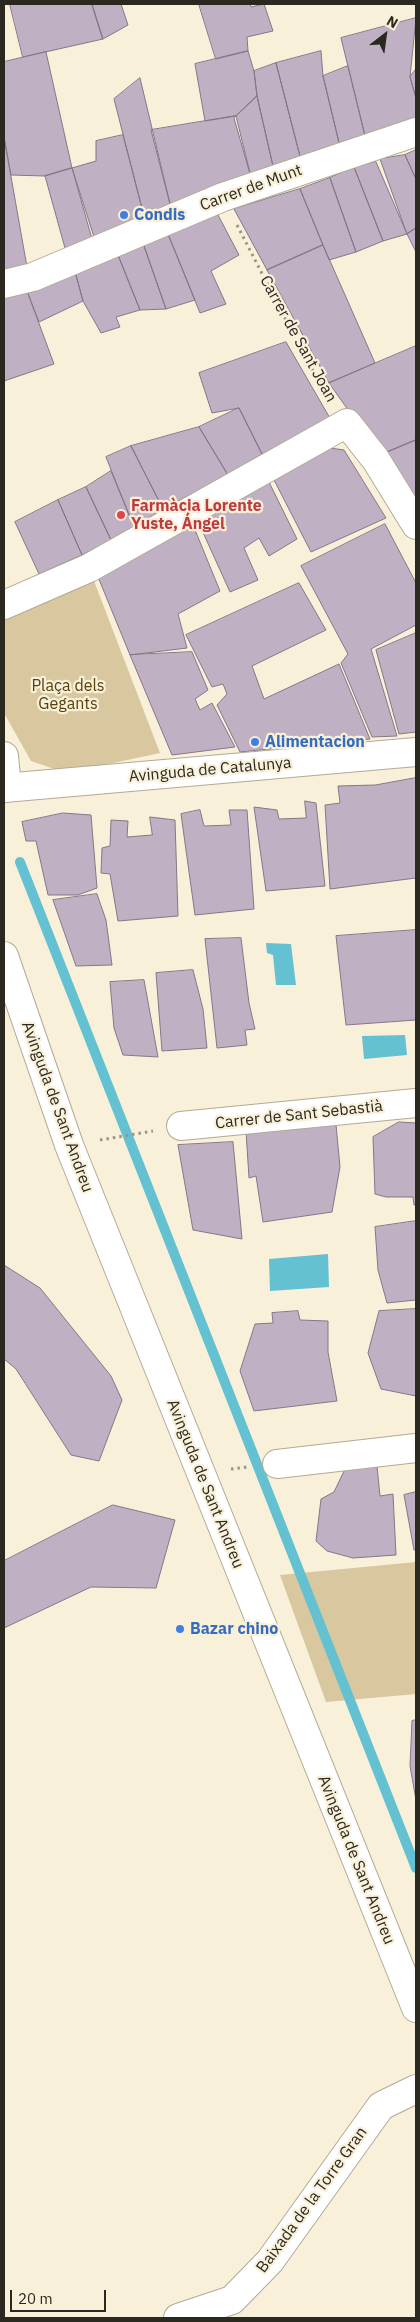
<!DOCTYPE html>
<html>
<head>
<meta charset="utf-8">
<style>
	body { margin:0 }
	#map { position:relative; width:420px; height:2322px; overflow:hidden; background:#f9f0da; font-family:"IBM Plex Sans",sans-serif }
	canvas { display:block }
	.frame { position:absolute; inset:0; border:5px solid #2b2820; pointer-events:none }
	.north { position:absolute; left:360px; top:10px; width:50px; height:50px; -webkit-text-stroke:4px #f9f0da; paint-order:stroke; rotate:30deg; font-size:14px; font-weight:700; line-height:20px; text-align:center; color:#2b2820 }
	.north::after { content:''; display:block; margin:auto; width:18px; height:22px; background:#2b2820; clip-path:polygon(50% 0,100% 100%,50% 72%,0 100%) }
	.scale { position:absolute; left:10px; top:2290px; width:96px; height:22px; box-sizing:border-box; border:2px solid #2b2820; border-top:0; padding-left:6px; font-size:15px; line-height:18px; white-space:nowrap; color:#2b2820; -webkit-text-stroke:4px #f9f0da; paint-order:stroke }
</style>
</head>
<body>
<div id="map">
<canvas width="420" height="2322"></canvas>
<div class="frame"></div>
<div class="north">N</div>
<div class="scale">20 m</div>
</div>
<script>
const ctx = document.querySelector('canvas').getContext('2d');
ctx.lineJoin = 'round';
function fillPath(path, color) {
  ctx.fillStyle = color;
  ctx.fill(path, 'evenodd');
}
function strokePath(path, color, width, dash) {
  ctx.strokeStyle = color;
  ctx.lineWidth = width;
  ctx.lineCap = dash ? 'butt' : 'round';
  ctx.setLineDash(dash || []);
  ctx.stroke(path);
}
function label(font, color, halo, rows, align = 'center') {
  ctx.font = font + ' "IBM Plex Sans",sans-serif';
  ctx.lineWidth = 4.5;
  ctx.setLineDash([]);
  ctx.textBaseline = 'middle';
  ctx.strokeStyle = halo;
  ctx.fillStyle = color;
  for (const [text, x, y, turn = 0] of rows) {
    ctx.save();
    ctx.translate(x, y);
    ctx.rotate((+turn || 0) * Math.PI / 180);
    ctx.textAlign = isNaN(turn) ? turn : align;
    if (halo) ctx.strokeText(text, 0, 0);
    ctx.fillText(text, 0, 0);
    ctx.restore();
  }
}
fillPath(new Path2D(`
	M89 568 160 753 66 773 31 761 4 713V611Z
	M416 1562V1694L326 1702 280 1575Z`), '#d9c79f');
fillPath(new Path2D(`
	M266 943 291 944 296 985H276L273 955 267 953Z
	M405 1035 407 1055 364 1059 362 1036Z
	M328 1254 329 1287 270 1291 269 1259Z`), '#63c1d1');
strokePath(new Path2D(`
	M20 862 416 1868`), '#63c1d1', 10);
const building = new Path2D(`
	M10 4H92L103 39 23 57Z
	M92 4H121L128 25 103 39Z
	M199 4H250L251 7 264 4 273 31 247 37 248 51 216 59Z
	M416 18 410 77 416 98V119L366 140 341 38Z
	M248 51 254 71 257 96 236 116 205 121 195 64Z
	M321 51 323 76 341 151 302 164 276 63Z
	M46 52 72 168 45 176 11 175 4 137V62Z
	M276 63 302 164 275 175 257 96 254 71Z
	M348 66 366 140 341 151 323 76Z
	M416 69V98L410 77Z
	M140 78 172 212 145 220 114 99Z
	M257 96 275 175 252 181 234 118Z
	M236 116 252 181 172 212 151 130Z
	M123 135 145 220 94 237 72 168 96 161V141Z
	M4 137 27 267 4 274Z
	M416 150V179L405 155Z
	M405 155 416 179V228L407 234 380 159Z
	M376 162 407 234 383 241 354 167Z
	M354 167 383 241 356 252 330 178Z
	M72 168 92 239 65 248 45 176Z
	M330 178 356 252 329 260 300 189Z
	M300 189 323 245 267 270 234 209Z
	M218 215 239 255 211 271 226 304 200 313 168 234Z
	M416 228V252L407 234Z
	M168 234 195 300 166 309 144 246Z
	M323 245 375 363 329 383 267 270Z
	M144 246 166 309 140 310 116 250Z
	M116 250 140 310 116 317 120 327 101 333 83 301 73 264Z
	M73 264 83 301 39 322 24 283Z
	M24 283 54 364 4 381V290Z
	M286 342 331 420 262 454 239 408 212 413 199 373Z
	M416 346V440L380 455 329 383Z
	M239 408 262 454 228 475 199 427Z
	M199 427 228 475 163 509 131 446Z
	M416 440V504L380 455Z
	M131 446 163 509 134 527 106 457Z
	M330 448 344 450 386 518 311 552 272 476Z
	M111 471 134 527 111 540 86 487Z
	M267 478 297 539 269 556 259 538 244 548 258 580 230 592 196 517Z
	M86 487 111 540 82 555 58 500Z
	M58 500 82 555 39 574 15 522Z
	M385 524 416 583V625L371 649 397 736 372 737 341 663 348 654 301 566Z
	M193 525 220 591 178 614 187 648 130 655 96 572Z
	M299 583 326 630 252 666 264 699 339 664 370 739 240 752 217 705 227 694 223 684 212 687 186 635Z
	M416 633V732L399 734 376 650Z
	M192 652 208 690 195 699 200 710 212 703 235 747 172 755 130 655Z
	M416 778V878L330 889 325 805 340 803 338 786 375 785Z
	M305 801 316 803 325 886 266 891 254 807 277 810 279 819 306 818Z
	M200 810 204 826 231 825 229 810H247L254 909 195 915 181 814Z
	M63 813 91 815 97 888 78 895H48L36 841H26L22 822Z
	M150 817 175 820 178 916 118 921 110 874 101 873 102 848 110 846 111 820 128 821 127 837 152 835Z
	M97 894 106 920 112 965 76 966 53 900Z
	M416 930V1020L346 1025 336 936Z
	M241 938 249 1003 255 1029 245 1030 247 1045 217 1048 205 939Z
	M193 970 203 1009 207 1048 162 1051 156 973Z
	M144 980 158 1057 123 1055 114 1028 110 982Z
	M399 1122 416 1123V1205H414L413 1197H386L375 1194 373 1137Z
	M336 1125 340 1167 332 1212 263 1222 256 1176 249 1178 246 1131Z
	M233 1142 242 1239 193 1230 178 1145Z
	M416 1221V1300L387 1303 378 1270 375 1227Z
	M4 1265 40 1288 111 1376 122 1400 99 1461 71 1455 16 1369 4 1359Z
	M416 1309V1396L381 1389 368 1353 379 1311Z
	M298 1311 300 1320 328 1321V1352L337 1401 254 1411 240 1371 255 1324 273 1323 272 1313Z
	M377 1466 380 1496 393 1494 396 1555 353 1558 327 1551 316 1541 321 1499 334 1492 346 1467Z
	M416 1492V1550H414L404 1495Z
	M113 1505 175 1520 156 1588 91 1587 4 1628V1561Z
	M416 1720V1800L410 1766 412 1721Z`);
fillPath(building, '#bfb1c3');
strokePath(building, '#847787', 1);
const minor = new Path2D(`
	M4 284 33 277 223 197 416 132
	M4 605 89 568 347 423 376 460 416 525
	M4 756 7 788
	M4 788 416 752
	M4 956 69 1145 416 2008
	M181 1126 416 1103
	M277 1464 416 1448
	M178 2318 232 2300 270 2261 381 2106 416 2089`);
strokePath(minor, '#b2aa95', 30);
strokePath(new Path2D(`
	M237 225 306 359 330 398
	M100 1140 153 1131
	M231 1469 247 1467`), '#9c9586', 3, [2.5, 4]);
strokePath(minor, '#fff', 28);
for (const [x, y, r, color] of [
	[124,215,5,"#3f7fe0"],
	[121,515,5,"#e0444e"],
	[255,742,5,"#3f7fe0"],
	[180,1629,5,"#3f7fe0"]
]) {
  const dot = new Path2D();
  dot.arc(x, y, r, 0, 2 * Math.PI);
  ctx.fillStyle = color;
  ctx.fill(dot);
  strokePath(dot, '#f9f0da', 2);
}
label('16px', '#2b2820', '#f9f0da', [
	["Carrer de Munt",251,188,-20],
	["Carrer de Sant Joan",298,339,61],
	["Avinguda de Catalunya",210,770,-5],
	["Avinguda de Sant Andreu",57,1107,70],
	["Carrer de Sant Sebastià",299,1115,-6],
	["Avinguda de Sant Andreu",205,1484,68],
	["Avinguda de Sant Andreu",356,1860,68],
	["Baixada de la Torre Gran",312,2200,-54]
]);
label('bold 16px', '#366cbe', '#f9f0da', [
	["Condis",134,215],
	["Alimentacion",265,742],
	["Bazar chino",190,1629]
], 'left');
label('bold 16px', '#be3a42', '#f9f0da', [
	["Farmàcia Lorente",131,506],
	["Yuste, Ángel",131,524]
], 'left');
label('16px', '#55410b', '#f9f0da', [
	["Plaça dels",68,686],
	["Gegants",68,704]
]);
</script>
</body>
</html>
